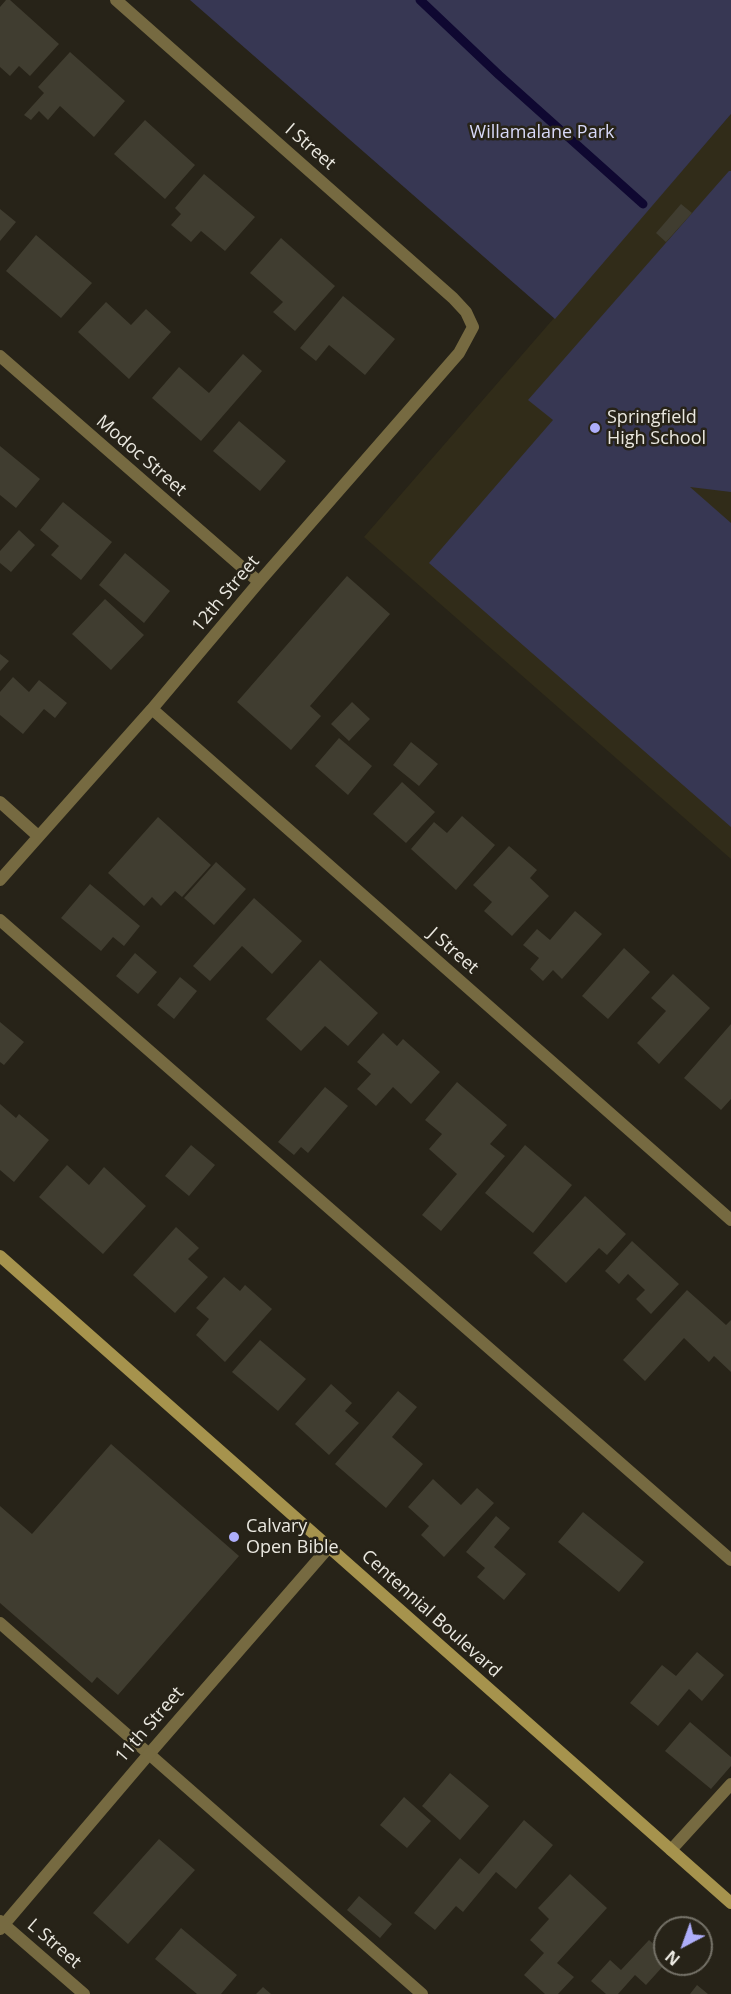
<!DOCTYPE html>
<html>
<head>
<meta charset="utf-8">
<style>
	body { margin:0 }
	#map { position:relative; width:731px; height:1994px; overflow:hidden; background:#272318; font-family:"Open Sans",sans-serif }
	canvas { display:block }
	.north { position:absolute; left:653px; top:1916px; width:60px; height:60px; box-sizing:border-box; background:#272318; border:2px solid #757268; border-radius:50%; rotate:221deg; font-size:16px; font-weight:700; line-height:24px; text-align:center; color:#eae8e0 }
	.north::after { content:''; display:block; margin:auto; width:21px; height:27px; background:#aeaefa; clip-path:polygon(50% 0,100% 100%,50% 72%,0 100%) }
</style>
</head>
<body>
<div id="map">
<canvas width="731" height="1994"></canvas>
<div class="north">N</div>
</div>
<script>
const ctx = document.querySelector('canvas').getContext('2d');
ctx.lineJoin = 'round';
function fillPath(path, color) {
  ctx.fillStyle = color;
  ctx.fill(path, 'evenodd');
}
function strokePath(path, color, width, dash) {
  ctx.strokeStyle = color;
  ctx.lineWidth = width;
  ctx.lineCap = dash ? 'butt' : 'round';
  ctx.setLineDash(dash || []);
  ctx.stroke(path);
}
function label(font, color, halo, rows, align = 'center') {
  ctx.font = font + ' "Open Sans",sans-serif';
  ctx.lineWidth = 5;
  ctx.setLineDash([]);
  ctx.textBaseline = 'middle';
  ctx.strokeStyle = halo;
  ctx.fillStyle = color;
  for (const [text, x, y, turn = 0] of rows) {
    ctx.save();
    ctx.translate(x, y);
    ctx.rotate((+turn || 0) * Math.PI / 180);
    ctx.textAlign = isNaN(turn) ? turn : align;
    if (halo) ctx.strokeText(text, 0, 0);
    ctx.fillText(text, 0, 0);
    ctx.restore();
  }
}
fillPath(new Path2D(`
	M731 114V859L364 537Z`), '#312c19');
fillPath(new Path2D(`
	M190 0H731V114L555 319Z
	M729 171H731V492L690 487 731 523V827L429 563 553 420 528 400Z`), '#373753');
strokePath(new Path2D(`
	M420 0 499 75 643 204`), '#0f0831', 9);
fillPath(new Path2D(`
	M6 0H10L59 44 30 76 19 66 10 76 0 67V7Z
	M70 52 125 101 94 137 60 106 48 120 39 111 31 120 24 115 44 93 38 87Z
	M145 120 195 165 165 199 114 154Z
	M204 174 255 217 225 251 201 231 191 242 171 225 181 214 175 208Z
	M681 204 692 213 666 242 656 233Z
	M0 209 16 222 0 241Z
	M36 235 92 283 61 318 6 271Z
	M281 238 335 286 295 331 273 312 283 302 250 273Z
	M343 296 395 339 365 375 329 345 316 361 300 348Z
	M106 302 131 325 146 309 171 332 129 379 78 332Z
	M243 354 262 371 201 441 152 398 179 367 209 393Z
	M239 421 286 461 260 491 213 451Z
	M0 446 40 479 16 508 0 495Z
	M63 502 112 542 81 580 51 555 59 546 40 530Z
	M19 530 35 545 11 572 0 563V551Z
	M125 553 170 591 144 623 99 585Z
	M347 576 390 614 310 706 321 716 291 750 237 702Z
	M105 599 144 635 111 670 72 634Z
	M0 654 9 661 0 671Z
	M13 677 29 692 39 680 67 703 55 718 44 709 23 734 0 715V692Z
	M352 702 370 719 349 741 331 724Z
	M339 738 372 766 348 795 315 766Z
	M411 742 438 764 419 786 393 765Z
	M402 782 435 812 406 843 373 814Z
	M462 816 495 845 456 890 411 849 434 822 447 833Z
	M158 817 211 865 182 897 175 891 161 906 152 897 144 906 108 873Z
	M509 846 537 870 530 878 549 896 512 936 484 911 492 902 473 885Z
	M216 862 246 889 214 925 184 898Z
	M90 884 140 926 124 946 113 937 101 951 61 918Z
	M254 898 302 941 272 974 242 946 210 981 193 966Z
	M575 911 602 934 562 979 553 970 543 981 530 969 539 958 523 945 537 929 550 940Z
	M624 948 650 972 608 1019 582 996Z
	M135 953 157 972 138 994 116 976Z
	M320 960 378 1013 348 1046 325 1026 301 1051 266 1019Z
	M673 974 710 1008 659 1064 637 1043 666 1011 651 998Z
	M180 977 197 991 174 1019 157 1005Z
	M0 1022 24 1042 4 1065 0 1062Z
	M731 1024V1099L721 1110 684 1078Z
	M383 1033 397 1046 403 1039 440 1072 411 1104 393 1087 376 1106 357 1089 371 1074 357 1062Z
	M457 1082 507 1125 490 1144 505 1156 441 1231 422 1215 457 1174 429 1149 442 1134 425 1120Z
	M325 1087 348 1106 308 1153 301 1147 294 1155 278 1142Z
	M0 1104 16 1118 19 1114 49 1140 14 1182 0 1170Z
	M191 1145 215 1165 189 1196 165 1176Z
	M525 1145 572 1185 533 1233 485 1193Z
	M67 1165 89 1185 104 1167 146 1206 103 1254 39 1197Z
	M585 1196 626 1234 607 1255 599 1248 566 1283 533 1253Z
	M176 1227 199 1248 188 1259 208 1277 175 1313 133 1275Z
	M632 1241 679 1284 651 1314 636 1299 645 1290 628 1274 619 1284 605 1271Z
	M224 1277 240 1291 245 1285 272 1309 225 1362 196 1335 209 1319 196 1308Z
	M687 1290 726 1325 731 1320V1372L714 1356 709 1362 684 1338 645 1381 623 1360Z
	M260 1340 306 1379 278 1411 232 1372Z
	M331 1384 352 1403 345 1411 359 1423 329 1455 295 1424Z
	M398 1391 417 1407 392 1437 423 1464 386 1508 335 1464Z
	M111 1444 239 1556 118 1695 97 1677 92 1683 0 1603V1506L32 1534Z
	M433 1479 461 1505 477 1488 494 1503 444 1557 421 1535 429 1526 408 1507Z
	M583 1512 644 1562 619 1592 558 1542Z
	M496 1516 510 1528 494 1547 526 1574 504 1600 477 1577 485 1568 466 1552Z
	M697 1652 724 1675 702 1701 689 1689 658 1726 630 1703 662 1665 676 1676Z
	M690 1722 731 1757V1766L711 1789 665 1751Z
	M450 1773 489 1806 460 1840 422 1806Z
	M404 1797 431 1821 407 1848 380 1825Z
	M524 1820 553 1845 516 1889 496 1872 463 1912 456 1906 435 1930 414 1913 460 1858 479 1874Z
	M159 1839 195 1870 128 1944 93 1913Z
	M570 1874 607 1908 557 1963 574 1977 558 1994H545L524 1975 544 1953 530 1940 549 1919 538 1908Z
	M359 1896 392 1924 380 1938 347 1910Z
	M181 1928 237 1975 221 1994H197L155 1959Z
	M649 1940 665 1954V1964L646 1985 635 1975 618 1994H606L591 1981 610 1960 621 1970Z
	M697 1985 708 1994H690Z
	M263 1987 271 1994H256Z`), '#403d30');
strokePath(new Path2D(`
	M0 920 731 1560
	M0 1623 422 1994
	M671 1850 731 1784`), '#766a41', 12);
strokePath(new Path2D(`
	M0 356 259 582
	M152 709 731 1220
	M0 802 38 836
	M0 880 152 709 259 582 459 353 473 327 466 312 453 298 116 0
	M0 1921 84 1994
	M0 1929 149 1754 329 1547`), '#766a41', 12);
strokePath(new Path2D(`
	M0 1256 731 1903`), '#a6934d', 12);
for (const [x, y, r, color] of [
	[595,428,6,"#aeaefa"],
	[234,1537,6,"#aeaefa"]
]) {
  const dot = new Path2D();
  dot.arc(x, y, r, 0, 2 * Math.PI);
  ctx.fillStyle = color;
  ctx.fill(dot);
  strokePath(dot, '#272318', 2);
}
label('18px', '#d8d9f8', '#272318', [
	["Willamalane Park",542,133]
]);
label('18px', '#eae8e0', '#272318', [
	["I Street",310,147,41],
	["Modoc Street",141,456,41],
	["12th Street",226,594,-50],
	["J Street",453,951,41],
	["Centennial Boulevard",431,1614,42],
	["11th Street",150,1725,-49],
	["L Street",54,1944,41]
]);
label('18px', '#eae8e0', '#272318', [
	["Springfield",607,418],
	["High School",607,439],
	["Calvary",246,1527],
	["Open Bible",246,1548]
], 'left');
</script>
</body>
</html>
